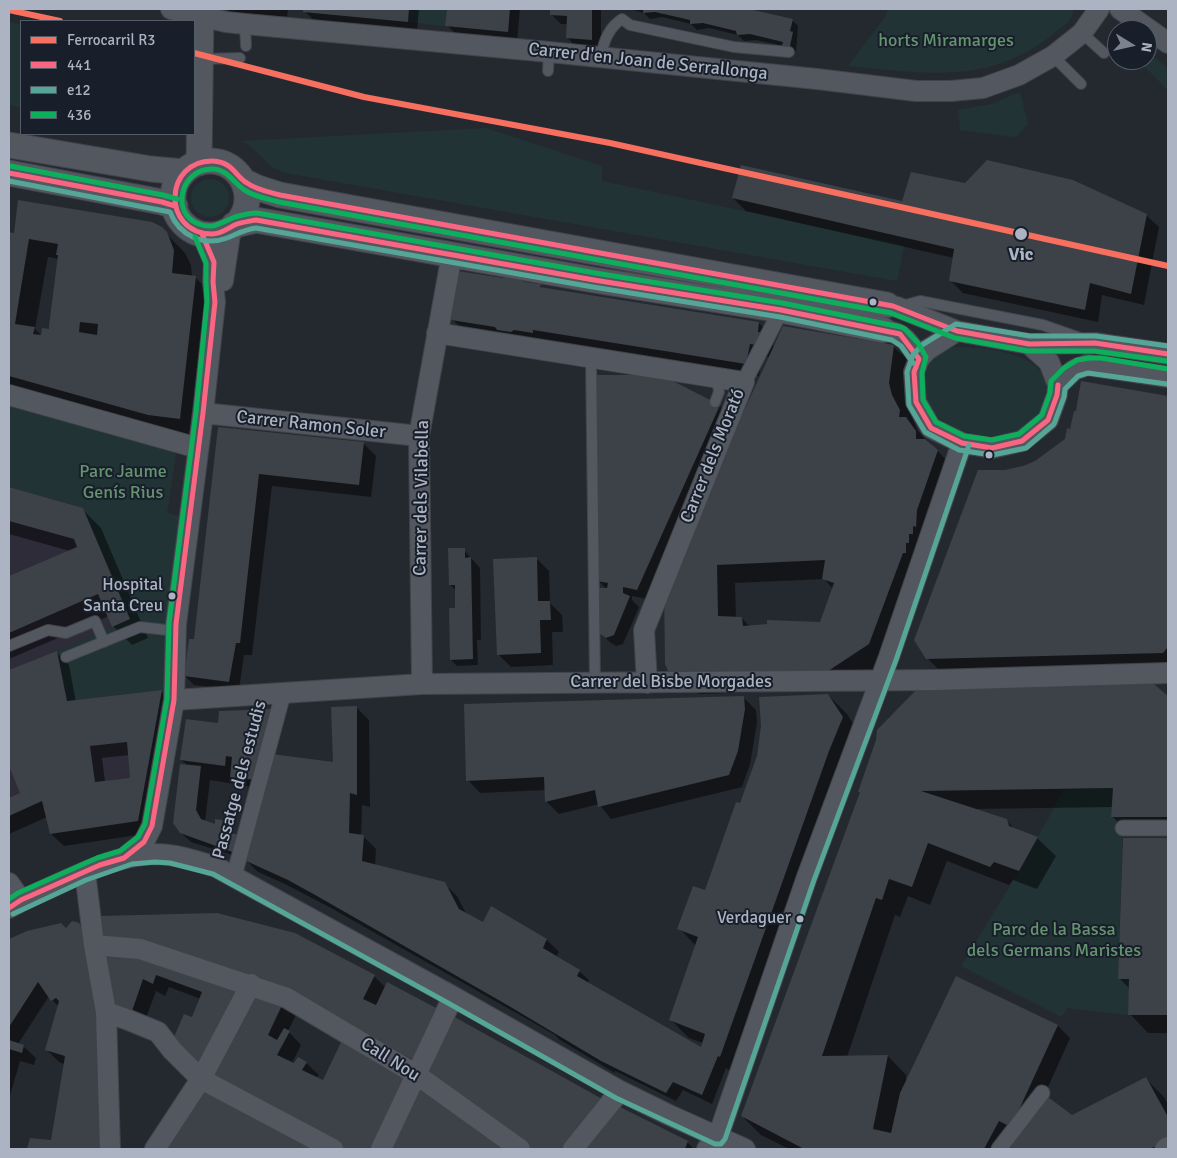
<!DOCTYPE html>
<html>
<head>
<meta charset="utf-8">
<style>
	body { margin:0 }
	#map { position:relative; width:1177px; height:1158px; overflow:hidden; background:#242930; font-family:Signika,sans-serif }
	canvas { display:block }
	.frame { position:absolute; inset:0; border:10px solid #acb4c3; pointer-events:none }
	.legend { position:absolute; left:20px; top:20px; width:175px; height:115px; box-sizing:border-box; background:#181f2a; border:1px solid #535b67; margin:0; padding:6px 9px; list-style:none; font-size:15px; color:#acb4c3 }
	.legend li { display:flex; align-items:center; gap:10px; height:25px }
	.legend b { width:25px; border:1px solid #535b67 }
	.north { position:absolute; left:1107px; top:20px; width:50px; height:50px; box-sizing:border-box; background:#181f2a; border:1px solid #535b67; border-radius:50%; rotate:99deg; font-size:14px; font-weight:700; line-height:20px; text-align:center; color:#acb4c3 }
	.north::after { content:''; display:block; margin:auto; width:18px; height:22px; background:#7c8390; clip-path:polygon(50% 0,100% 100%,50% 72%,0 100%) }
</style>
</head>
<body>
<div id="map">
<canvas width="1177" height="1158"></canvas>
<div class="frame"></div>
<ul class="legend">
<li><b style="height:6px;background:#f76f5e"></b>Ferrocarril R3</li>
<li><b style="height:6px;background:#fa6682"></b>441</li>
<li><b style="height:6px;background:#56a698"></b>e12</li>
<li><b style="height:6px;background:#0daf5c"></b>436</li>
</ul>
<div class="north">N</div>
</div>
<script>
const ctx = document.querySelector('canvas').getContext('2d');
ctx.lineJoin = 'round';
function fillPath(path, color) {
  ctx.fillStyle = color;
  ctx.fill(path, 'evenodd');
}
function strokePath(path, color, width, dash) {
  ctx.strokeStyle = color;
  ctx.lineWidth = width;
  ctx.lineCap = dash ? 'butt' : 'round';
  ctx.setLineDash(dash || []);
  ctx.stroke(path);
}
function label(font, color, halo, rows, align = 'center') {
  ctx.font = font + ' Signika,sans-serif';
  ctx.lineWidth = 4;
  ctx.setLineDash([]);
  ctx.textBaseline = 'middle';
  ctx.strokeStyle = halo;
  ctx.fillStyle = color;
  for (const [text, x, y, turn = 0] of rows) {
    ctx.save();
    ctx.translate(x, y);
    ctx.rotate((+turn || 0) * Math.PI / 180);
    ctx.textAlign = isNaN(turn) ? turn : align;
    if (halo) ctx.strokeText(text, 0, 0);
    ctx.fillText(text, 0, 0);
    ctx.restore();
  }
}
fillPath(new Path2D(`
	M9 487 83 508 130 619 67 701 162 690 138 821 50 834 42 801 9 816Z`), '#2e2c39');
fillPath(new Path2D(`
	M409 9H447L445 26 408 22Z
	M889 9H1073C1074 21 1061 27 1053 34 989 86 923 73 848 66L883 20Z
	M9 22 21 25V108L9 105Z
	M1147 52 1168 68V90L1138 60H1147Z
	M1020 92 1028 124 1016 137 960 130 958 110 992 104Z
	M486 128 602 166V181L904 245 897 281 286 173 272 167 249 145 240 141Z
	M191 198a19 19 0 1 1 38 0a19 19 0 1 1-38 0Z
	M952 347C978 347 1039 350 1046 383 1047 387 1046 394 1045 398 1044 415 1032 424 1018 431 995 443 949 432 933 411 914 387 923 357 952 347Z
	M9 400 177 447 167 513 179 516 168 610V689L67 701 57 651 130 619 83 508 9 487Z
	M1113 788 1111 817H1123L1118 979H1129L1128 1015 1067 1008 1062 1017 961 966 1019 871 1064 790Z`), '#223336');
fillPath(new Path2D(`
	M227 9H288L287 17 230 12Z
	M305 9H419L417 30 314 20 304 11Z
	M448 9H520L517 41 456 34 447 25Z
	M552 9H601V49L576 47 567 37 568 24H561L551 14Z
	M630 9H744L792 20 798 26 796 51 790 52 784 46 756 40 744 41 738 35 709 28 697 30 691 24 662 17 650 19 644 13Z
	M733 198 903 202 1146 215 1159 227 1144 305 1102 295 1098 322 963 293 951 281 954 258 746 211Z
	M161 228 185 253 191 265 192 277H195L214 296 198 437 168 433 9 389V233ZM48 257 59 259 50 330 42 336 35 329Z
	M525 283 540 286 543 288 759 323 771 336 770 342 775 347 893 346 912 364 908 402 911 415 918 431 956 470 888 663 847 689 700 694 688 689 669 670 770 357 762 356 759 376 545 342 465 332 453 320ZM824 579 833 589 821 623 750 627 742 618H736L735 583Z
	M1082 382 1168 397V671L946 677 927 658 1006 472 1036 462 1066 440 1071 430 1077 413Z
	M720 406 729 415 646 599 632 596V600L639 607 623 644 616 646 611 643 601 634 607 589 598 581Z
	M219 428 363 443 376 456 371 497 272 486 252 655H244L239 690 194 685 185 676 196 640Z
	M9 488 82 509 101 528 148 638 132 645 113 626 109 616 9 659V578L70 551 9 534Z
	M464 550 480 568 481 640H477L478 665 457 666 451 660 456 609V591L450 584Z
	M536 558 549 571 550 603 562 615 563 632H552L553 665 511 667 498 654Z
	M57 653 69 665 76 702 161 691 174 704 151 833 64 846 51 834 47 817 9 834V799L22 794 9 762V672ZM129 755 132 779 105 782 102 758Z
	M1149 681 1168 698V835H1130L1112 816 1113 807 973 809 1006 820 1015 830 1037 838 1056 856 1037 889 1013 880 1009 885 947 861 930 905 908 896 900 917 895 915 847 1057 888 1056 906 1075V1083L956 978 1058 1026 1070 1038 1044 1096 1072 1117 1146 1079 1164 1097 1168 1104V1149H789L761 1135 742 1116 861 793Z
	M828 695 847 714 861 736 738 1075 726 1068 712 1104 683 1090 676 1101 615 1071V1073L560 1040 555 1035 331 908 283 883 258 872 245 859 191 842 181 833 188 766 181 760 188 720 273 755 334 764 356 707 369 720 370 807 362 805 361 836 364 837 376 849 375 866 444 883 457 896 467 915 484 923 491 908 547 940 559 952 556 957 579 971 589 980 587 984 702 1049 703 1043 689 1038 670 1019 696 946 679 928 705 892 740 805ZM210 780 264 789 242 836 228 834 229 828 223 822 216 820V825L205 821Z
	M743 697 756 710 757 723 750 764 742 787 611 819 599 804 559 814 546 801V790L480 793 468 780Z
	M1124 839H1168V1033H1148L1130 1014V989L1120 979Z
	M66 929 83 930 374 976 386 988 687 1142 694 1149H524L284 1002 296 1015 288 1031 301 1045 292 1063 295 1064 298 1059 306 1063 319 1075 317 1078 510 1149H331L195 1066 193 1019 201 999 169 987 165 996 156 991 143 1026 115 1008 116 1149H28L31 1139 52 1142 64 1064 59 1062 46 1049 58 1006 49 996 18 1044 23 1046 36 1058 34 1065 20 1061 9 1099V941L28 932Z
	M204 1086 316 1149H158Z`), '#0007');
fillPath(new Path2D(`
	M303 9H409L408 22 303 12Z
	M447 9H510L508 32 445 26Z
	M550 9H592V40L566 38 567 16 550 15Z
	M643 9H749L793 19 790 31 793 32 790 46H782L783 42 750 34 737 35 736 31 703 23 690 24V20L655 12 643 13Z
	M987 160 1073 180 1147 214 1131 294 1090 283 1085 310 949 281 954 249 732 198 741 165 902 201 911 172 965 183Z
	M18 200 152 222 162 227 167 232 174 250 172 273 196 276 180 419 148 415 9 376V232L14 233ZM29 239 58 244 56 255H58L49 326V329L42 328 41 335 33 334 35 327 15 324ZM80 322 98 324 97 335 79 332Z
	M458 271 503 278 507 275 520 277 524 282 541 284 540 287 759 322 758 332 763 333 761 346 750 344 746 364 533 330V333L514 330 511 332 497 330 495 327 451 320Z
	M783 326 894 345 889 383 892 395 900 410 899 417H906L916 431V439H925L938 450 917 510 916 527 913 526V534H909V543H906V553H903L869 644 828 671 673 674 668 671 665 664 664 585ZM825 560 822 579 834 583 820 622 767 620V624L743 626 742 617 718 616 717 565Z
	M597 375H661L720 405 637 590 623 587V593L630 596 614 635 606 638 600 634 598 588H607L608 583 597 581Z
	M1081 381 1168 396V647L1163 653 926 659 914 640 978 470H1005L1023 466 1035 461 1065 439 1067 428 1070 429 1074 411H1076Z
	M218 427 364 442 359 485 259 474 240 643H236L229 682 184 676 189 639H194Z
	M9 487 83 508 130 619 112 627 98 594 9 633V576L77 547 74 539 9 521Z
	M448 548H465V558L471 557 473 659 450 660 449 608H455V585H449Z
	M537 557 538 601H550L551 620H540L541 653 497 655 493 559Z
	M57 651 67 701 162 690 138 821 50 834 42 801 9 816V798L20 793 9 766V670ZM127 742 130 778 95 782 90 746Z
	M1149 680 1168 696V817H1111L1113 788 921 791 1007 819 1009 826 1038 837 1019 871 994 862 990 867 928 843 912 887 889 879 882 900 876 898 822 1056 888 1055 873 1129 891 1133 900 1093 956 976 1058 1025 1011 1127 999 1121 984 1149H804L741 1116 860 792H858L876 740 877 730 920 686Z
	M828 694 843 717 829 751 720 1057 718 1056 702 1095 673 1082 666 1093 601 1061 509 1006 317 896 288 880 244 860 272 754 333 762 331 707 357 706V795L350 793 349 833 364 835 362 861 445 882 459 909 483 922 491 906 547 939 543 948 580 970 577 976 701 1047 705 1034 669 1020 698 937 677 929 693 886 705 890 736 802 740 803 757 756 761 726 759 697Z
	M744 696 745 709 738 751 729 775 598 807 595 790 545 802 544 777 466 781 464 704Z
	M272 709 256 780 230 777 232 757 226 756 225 766 180 760 186 719 218 723 219 711Z
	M180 764 201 766 196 810 201 819 215 824V819L223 820 221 832 243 835 238 854 180 833 173 823Z
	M1123 838H1168V1015H1128L1129 979H1118Z
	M217 913 295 933 375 975 363 999 376 1005 387 982 438 1009 412 1059 297 998 99 942 98 916Z
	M72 921 79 923 82 928 97 992 105 1149H27L30 1138 51 1140 65 1056 45 1050 59 1001 56 998 51 1001 38 982 9 1027V939L27 931 61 923 66 928Z
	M138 952 241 990 201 1063 181 1053 173 1039 184 1014 192 1017 202 992 156 975 153 984 143 979 131 1014 114 1009 105 953Z
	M256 992 284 1001 268 1035 277 1040 284 1028 290 1031 277 1055 294 1063 298 1057 307 1062 302 1070 323 1080 343 1038 409 1079 376 1149H341L207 1079Z
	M449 1014 606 1101 568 1149H527L424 1074Z
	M9 1040 24 1045 22 1053 9 1049Z
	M1146 1077 1168 1117V1139L1150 1149H1012L1009 1143 1044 1094 1072 1115Z
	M204 1085 318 1149H156Z
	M416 1086 512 1149H387Z
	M616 1105 688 1141 685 1149H580Z`), '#3d4148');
const service = new Path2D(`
	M245 24 246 46
	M1082 33 1104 53
	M1053 56 1081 84
	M601 58C603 42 608 28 622 19L630 25 734 47 789 52
	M201 59 240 58
	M548 71 549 52
	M902 306 920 301 1043 325 1080 338
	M591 358 595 683
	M711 380 718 385 719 392 715 402
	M9 646 48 630 66 633 95 621 104 642
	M66 657 140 627 176 631`);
const pedestrian = new Path2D(`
	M744 382 781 310
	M1123 828H1168
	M234 876 283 694
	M999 1149 1042 1093`);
const minor = new Path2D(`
	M171 9 226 22 245 24 549 52 817 79 916 91H951L983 88 1019 75 1053 56 1082 33 1099 9
	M1120 9 1168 43
	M223 281 231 228
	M887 305 897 307 957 331 1029 344 1095 343 1168 354
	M883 330C904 333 909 341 919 359
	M957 331 927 350 919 359 914 372 916 402 931 428 962 443 992 448 1022 441 1048 420 1057 395 1058 385 1049 362 1029 344
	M437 333 744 382 644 630 647 683
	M1058 385 1074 370 1087 365 1168 377
	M9 395 198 448
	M203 413 419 436
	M422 684 419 436 452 254
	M174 700 422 684 934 680 1168 673
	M124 858 144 842 152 826 174 700 176 624 203 413 215 302 213 282 214 262 202 234
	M85 872 94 945 106 1012 110 1149
	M9 883 21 900
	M9 908C25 898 43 891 60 883 91 869 121 855 155 854 176 854 197 861 216 867L452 996 620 1091 669 1115 745 1149
	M94 945 140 949 287 998 417 1075 520 1149
	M106 1012 126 1019 158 1032 172 1050 201 1079 333 1149
	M155 1149 201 1079 251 984
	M381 1149 451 1001 452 996
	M573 1149 620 1091
	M707 1149 718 1137 807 877 889 657 962 443
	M1165 1149 1168 1147`);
const tertiary = new Path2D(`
	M9 145 151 169 184 172
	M173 198a37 37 0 1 1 74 0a37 37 0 1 1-74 0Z
	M199 163 201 9
	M9 173 162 202 175 206
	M243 181 258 188 280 195 887 305
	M234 225 256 220 594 280 781 310 883 330`);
strokePath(service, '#404349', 12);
strokePath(pedestrian, '#404349', 17);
strokePath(minor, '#404349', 22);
strokePath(tertiary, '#404349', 27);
strokePath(service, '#53575f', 10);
strokePath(pedestrian, '#53575f', 15);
strokePath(minor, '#53575f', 20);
strokePath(tertiary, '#53575f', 25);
strokePath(new Path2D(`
	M9 173 162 202 175 206
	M919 359 900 334 781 310 594 280 256 220C250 221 243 222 237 224 229 227 222 234 212 234 161 233 164 160 213 161 233 162 235 176 247 183 257 190 269 192 280 195L893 306 957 331 1029 344 1095 343 1168 354
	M919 359 914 372 916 402 931 428 962 443 992 448 1022 441 1048 420 1057 395 1058 385
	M9 908 21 900 100 865 124 858 144 842 152 826 174 700 176 624 203 413 215 302 213 282 214 262 202 234`), '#fa6682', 5);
strokePath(new Path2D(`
	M9 181 170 212C179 235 203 247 227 238 237 234 245 229 256 228L593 287 780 317 892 340 901 346 913 363
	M1167 384 1088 373 1078 376 1065 389 1064 397 1054 424 1026 448 992 455 959 450 925 432 909 405 907 372 913 355 922 345 956 324 1030 336H1096L1168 346
	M13 914 86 880 132 864 155 862 170 863 213 874 448 1003 616 1098 715 1144H721L725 1139 814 880 896 660 969 445`), '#56a698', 5);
strokePath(new Path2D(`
	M10 166 163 195 177 199
	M1167 361 1094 351H1028L955 338 891 313 279 202C268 199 256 197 246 191 234 184 228 169 212 169 179 169 171 215 199 224 214 230 222 222 235 217 242 215 250 213 257 213L595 273 782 303 901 327 905 329 918 343 926 357 922 373 923 400 936 422 964 436 992 440 1019 434 1042 415 1050 393 1051 381 1064 368 1077 360 1090 358H1101L1168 369
	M9 899 18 893 97 858 120 851 138 837 145 824 167 699 169 623 196 412 207 302 206 282V263L195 237`), '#0daf5c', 5);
strokePath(new Path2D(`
	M9 10 60 21
	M194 53 364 97 610 143 1168 266`), '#f76f5e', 6);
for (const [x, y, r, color] of [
	[1021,234,7,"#acb4c3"],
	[873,302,4.5,"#acb4c3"],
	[989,455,4.5,"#acb4c3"],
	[172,596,4.5,"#acb4c3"],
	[800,919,4.5,"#acb4c3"]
]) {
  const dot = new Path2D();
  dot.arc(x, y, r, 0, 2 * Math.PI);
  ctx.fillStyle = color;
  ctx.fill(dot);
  strokePath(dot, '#181f2a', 2);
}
label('17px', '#acb4c3', '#181f2a', [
	["Hospital",163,586],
	["Santa Creu",163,607],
	["Verdaguer",791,919]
], 'right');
label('18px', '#64936f', '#181f2a', [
	["horts Miramarges",946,41],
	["Parc Jaume",123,472],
	["Genís Rius",123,493],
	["Parc de la Bassa",1054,930],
	["dels Germans Maristes",1054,951]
]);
label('18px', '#acb4c3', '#181f2a', [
	["Carrer d'en Joan de Serrallonga",648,62,6],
	["Carrer Ramon Soler",311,425,6],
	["Carrer dels Morató",713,456,-68],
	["Carrer dels Vilabella",422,498,-89],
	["Carrer del Bisbe Morgades",671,682],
	["Passatge dels estudis",240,780,-75],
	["Call Nou",390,1060,32]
]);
label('bold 18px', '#acb4c3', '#181f2a', [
	["Vic",1021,255]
]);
</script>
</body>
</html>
